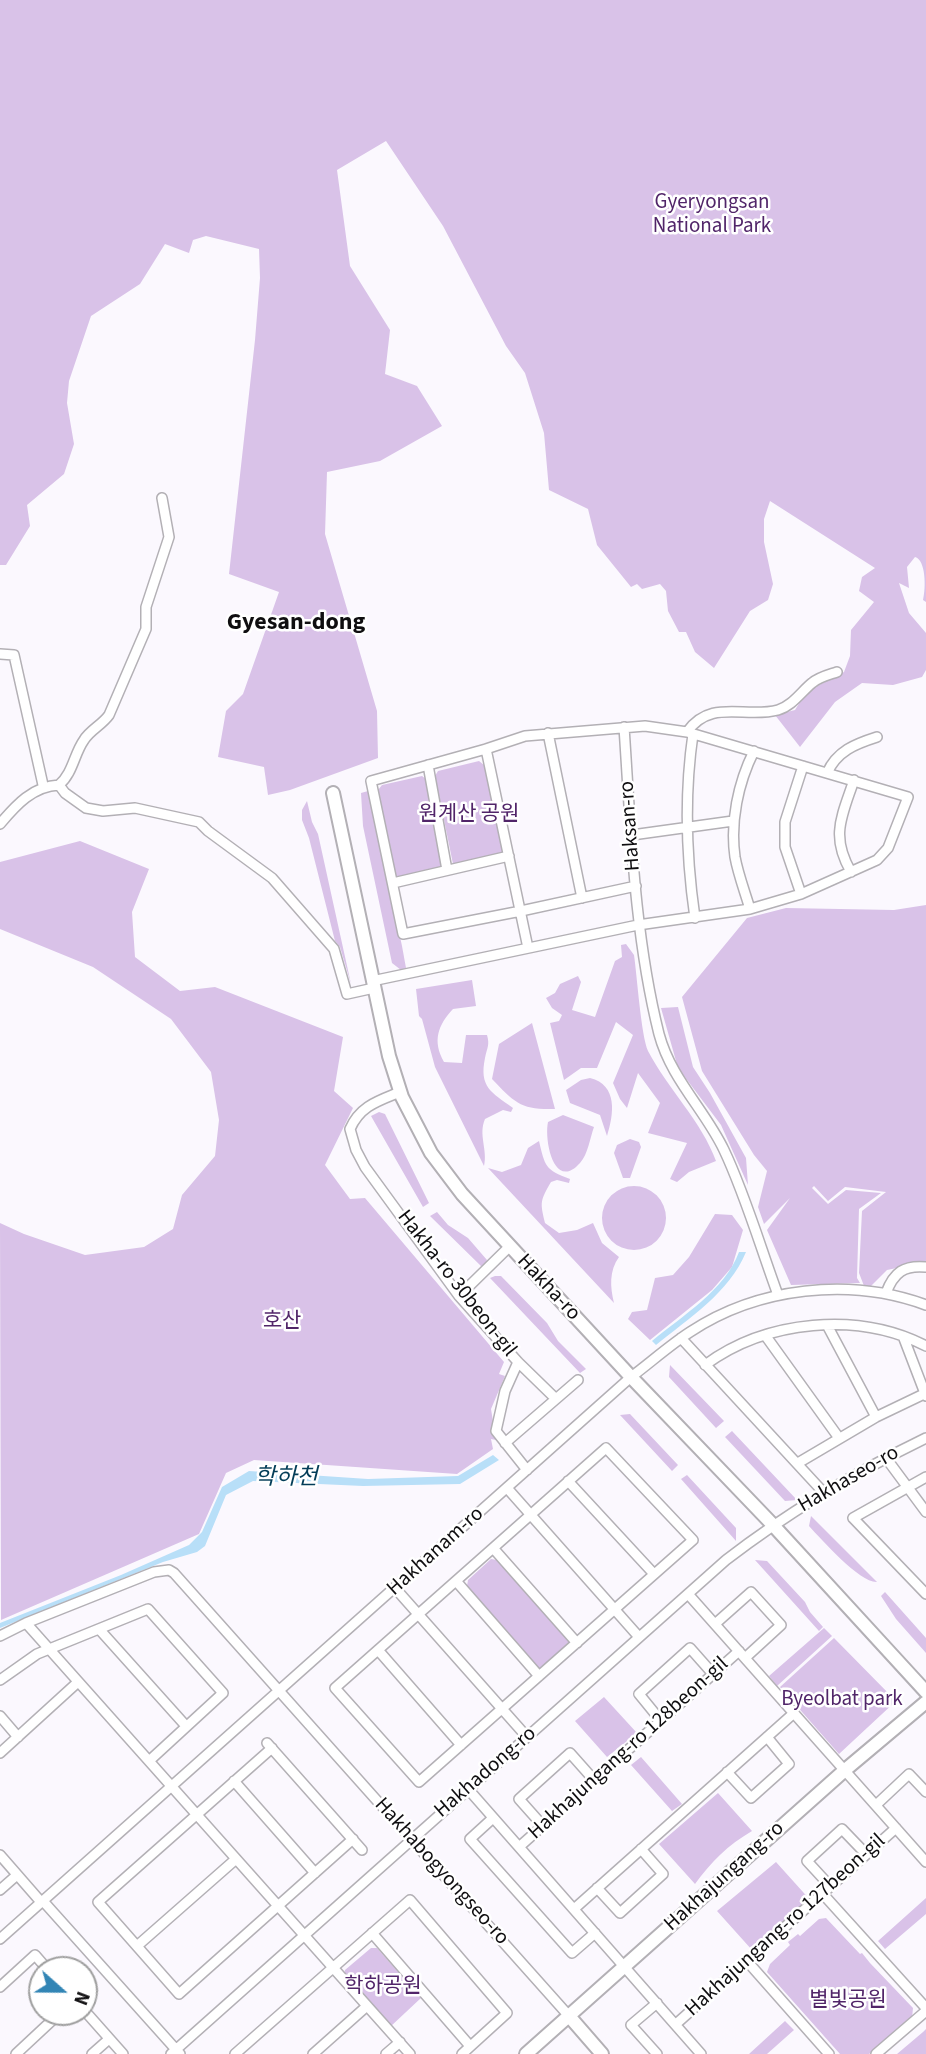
<!DOCTYPE html>
<html>
<head>
<meta charset="utf-8">
<style>
	body { margin:0 }
	#map { position:relative; width:926px; height:2054px; overflow:hidden; background:#fbf8fe; font-family:"Source Sans 3",sans-serif }
	canvas { display:block }
	.north { position:absolute; left:28px; top:1956px; width:70px; height:70px; box-sizing:border-box; background:#fff; border:2px solid #9f9f9f; border-radius:50%; rotate:111deg; font-size:19px; font-weight:700; line-height:28px; text-align:center; color:#0f0e10 }
	.north::after { content:''; display:block; margin:auto; width:24px; height:32px; background:#3285b5; clip-path:polygon(50% 0,100% 100%,50% 72%,0 100%) }
</style>
</head>
<body>
<div id="map">
<canvas width="926" height="2054"></canvas>
<div class="north">N</div>
</div>
<script>
const ctx = document.querySelector('canvas').getContext('2d');
ctx.lineJoin = 'round';
function fillPath(path, color) {
  ctx.fillStyle = color;
  ctx.fill(path, 'evenodd');
}
function strokePath(path, color, width, dash) {
  ctx.strokeStyle = color;
  ctx.lineWidth = width;
  ctx.lineCap = dash ? 'butt' : 'round';
  ctx.setLineDash(dash || []);
  ctx.stroke(path);
}
function label(font, color, halo, rows, align = 'center') {
  ctx.font = font + ' "Source Sans 3","Noto Sans KR",sans-serif';
  ctx.lineWidth = 5;
  ctx.setLineDash([]);
  ctx.textBaseline = 'middle';
  ctx.strokeStyle = halo;
  ctx.fillStyle = color;
  for (const [text, x, y, turn = 0] of rows) {
    ctx.save();
    ctx.translate(x, y);
    ctx.rotate((+turn || 0) * Math.PI / 180);
    ctx.textAlign = isNaN(turn) ? turn : align;
    if (halo) ctx.strokeText(text, 0, 0);
    ctx.fillText(text, 0, 0);
    ctx.restore();
  }
}
fillPath(new Path2D(`
	M0 0H926V602L923 600C926 588 926 560 915 557L907 567 909 588 899 583 909 613 926 633V670L922 677 893 685 862 683 835 702 800 747 775 715 795 710 806 692 844 672 850 656 851 630 874 602 859 591 862 577 875 568 770 501 764 519V542L773 584 768 600 750 611 714 668 695 652 686 632H679L668 611 666 591 660 584 642 589 637 584 631 587 597 545 588 509 549 490 544 433 525 373 506 346 443 226 386 141 337 170 350 266 390 330 385 374 417 386 442 426 380 461 327 472 325 534 377 711 378 758 290 790 268 795 264 767 218 757 226 711 243 694 279 592 229 574 255 340 260 278 259 249 206 236 193 240 189 253 165 244 140 284 91 316 69 381 67 403 74 444 64 474 27 505 30 526 6 565H0Z
	M479 761 484 765 504 853 457 866 453 864 435 776 438 771Z
	M422 776 426 779 443 866 441 869 400 878 395 875 378 790 382 785Z
	M368 791 402 946 406 968 401 970 392 963 363 826 361 793Z
	M307 801 312 822 318 834 351 984 340 947 335 941 309 838 302 820V810Z
	M80 841 149 869 132 912 135 957 180 991 215 987 343 1037 334 1091 353 1108 325 1165 350 1199 365 1198 504 1362 499 1374 505 1376 491 1409 496 1440 491 1439 493 1449 457 1474 254 1460 226 1473 199 1534 1 1620 0 1223 24 1234 85 1255 144 1247 173 1229 182 1195 215 1156 219 1120 211 1072 171 1019 93 967 0 929V862Z
	M926 905V1262L887 1270 866 1291 859 1273 862 1211 886 1192 845 1187 828 1201 814 1186 812 1188 828 1204 846 1190 881 1193 859 1209 857 1278 860 1283 791 1285 767 1230 790 1198 764 1224 758 1207 767 1171 754 1155 702 1071 682 997 747 918 786 908 894 910Z
	M626 944 634 955C637 975 641 1035 648 1051 668 1089 702 1122 716 1161L689 1172 677 1182 670 1179 687 1143 648 1133 660 1103 638 1073 627 1108 620 1099 613 1083 633 1035 616 1022 597 1068H581L564 1080 550 1023 559 1021 562 1015 552 1008 546 998 555 993 560 984 578 976 581 982 572 1010 595 1017 615 961 622 957 621 945Z
	M472 980 476 1006 453 1009C438 1025 432 1041 444 1062L462 1063 466 1035H487C490 1045 487 1048 485 1058 479 1087 491 1092 513 1108L511 1112 503 1110 485 1119C478 1135 488 1150 484 1166L435 1067 422 1019 419 1016 416 989Z
	M678 1007 693 1067 710 1093 746 1158 748 1185 721 1125 678 1068 661 1008Z
	M532 1023 555 1109C521 1110 515 1103 492 1079L499 1044Z
	M590 1078C618 1085 614 1114 607 1136L600 1115 570 1103 566 1090 581 1080Z
	M379 1112 385 1114 429 1203 423 1207 371 1116Z
	M563 1115 594 1127C590 1138 588 1154 580 1163 554 1192 544 1140 548 1122Z
	M630 1139 639 1142 641 1147 630 1178H623L614 1153 617 1145Z
	M539 1141C545 1166 545 1170 570 1179L569 1183 557 1180 551 1182C540 1201 540 1202 545 1223L559 1233 577 1230 593 1223 602 1243 619 1257C609 1271 610 1287 614 1303L488 1168 502 1172 521 1165 528 1148Z
	M602 1218a32 32 0 1 1 64 0a32 32 0 1 1-64 0Z
	M437 1212 448 1225 468 1238 487 1260 483 1268 430 1216Z
	M715 1214 732 1215 743 1230 732 1267 712 1290 650 1340 628 1319 632 1312 647 1310 655 1278 673 1275 689 1257Z
	M495 1276H501L547 1323 558 1341 586 1369 580 1373 490 1278Z
	M670 1365 724 1421 716 1428 669 1377Z
	M630 1414 678 1465 672 1471 620 1415Z
	M732 1431 797 1500 785 1501 725 1437Z
	M687 1475 736 1528V1541L681 1479Z
	M811 1516 877 1582C860 1583 822 1540 809 1526Z
	M491 1559 497 1560 570 1641 569 1648 545 1670H539L467 1586 468 1580Z
	M755 1560 767 1561 805 1602 810 1612 823 1627 819 1631Z
	M885 1592 926 1638V1653L896 1619 881 1596Z
	M824 1628 832 1636 777 1686 769 1676Z
	M834 1638 896 1701 839 1754 780 1687Z
	M604 1697 637 1733 607 1757 575 1721Z
	M641 1757 682 1804 672 1811 631 1765Z
	M718 1793 752 1831C728 1845 711 1862 695 1884L659 1844Z
	M776 1862 812 1902 752 1950 717 1911Z
	M926 1898V1914L885 1949 878 1941Z
	M826 1918 860 1954 862 1953 870 1963 913 2008 912 2018 869 2054H840L767 1972 770 1964 790 1945 788 1942 798 1934 800 1936 819 1919Z
	M371 1948H377L421 1998 390 2027 344 1975 345 1970Z
	M785 2021 794 2030 767 2054H749Z
	M926 2029V2054H897L923 2032Z`), '#d9c2e8');
fillPath(new Path2D(`
	M739 1252H746C729 1293 689 1318 656 1345L652 1341C682 1316 725 1290 739 1252Z
	M493 1455 499 1460 460 1484 363 1486 253 1481 226 1495 205 1546 197 1552 163 1562 0 1628V1623L121 1575 189 1545 202 1532 222 1487 249 1471 368 1479 458 1476Z`), '#b8dff8');
const street = new Path2D(`
	M0 654 14 655 43 785
	M624 727C631 830 634 934 659 1034 671 1079 705 1110 724 1150 745 1194 761 1249 778 1295
	M687 732C711 698 745 719 778 710 792 706 801 692 812 683 819 677 828 675 837 672
	M548 733 582 898
	M693 734C684 796 686 856 695 918
	M486 749 528 948
	M428 765 447 870
	M827 773C837 751 855 744 877 737
	M59 785C73 773 74 754 84 740 90 730 102 725 109 715L146 629V607L169 537 162 498
	M0 824C16 805 33 786 59 785L65 793 86 808 103 811 135 808 199 822 208 831 272 878 334 949 347 994 374 988
	M632 835 733 821
	M851 872C830 836 842 816 854 780
	M393 883 509 856
	M801 894 785 847V822L803 766
	M750 909C745 892 738 874 735 857 730 822 738 783 754 751
	M372 981 638 925 750 909 801 894 877 860 888 848 908 797 687 732 645 726 525 736 486 749 371 781 403 934 521 911 636 886
	M400 1092C378 1101 360 1106 350 1129L356 1150 365 1167 459 1296 518 1362 556 1399
	M886 1293C894 1272 904 1265 926 1267
	M459 1296 509 1247
	M827 1325 876 1417
	M765 1335 839 1438
	M903 1336 926 1396
	M681 1338 825 1494
	M518 1362 505 1391 496 1431 527 1470
	M705 1365C766 1320 858 1311 926 1346
	M505 1443 578 1380
	M606 1448 693 1540 419 1782 335 1688Z
	M886 1458 926 1512
	M798 1463 876 1417 926 1393
	M926 1477 853 1518 926 1594
	M568 1481 654 1574
	M507 1488 639 1637
	M493 1548 577 1643
	M456 1581 539 1676
	M395 1588 527 1737
	M688 1594 926 1862
	M26 1623 410 2054
	M715 1624 751 1592 781 1625 745 1658
	M99 1629 186 1726
	M0 1636 26 1623 154 1572 169 1570 174 1573 569 2016
	M378 1650 461 1745
	M0 1680 37 1654 148 1609 223 1693 149 1761
	M0 1716 18 1737
	M661 1721 639 1694 690 1648 713 1674
	M267 1743 362 1850
	M272 1748 98 1902 179 1994 353 1839
	M0 1753 78 1682
	M727 1772 751 1798 789 1764 767 1737
	M234 1781 315 1873
	M468 1789 701 2054
	M876 1805 909 1774 926 1792
	M493 1818 470 1839 572 1953 595 1933
	M543 1826 519 1799 570 1753 594 1780
	M519 1847 739 1651
	M0 1855 41 1902
	M830 1886 807 1861 842 1829 866 1854
	M597 1888 620 1913 663 1874 641 1849
	M0 1890 17 1875
	M822 1893 926 2008
	M43 1901 180 2054
	M574 1909 794 1713
	M372 1933 470 2046
	M0 1939 631 1377C651 1362 670 1345 690 1332 758 1287 850 1277 926 1305
	M137 1946 236 1859
	M746 1960 829 2054
	M0 1987 35 1955 48 1970
	M657 2003 631 2025 657 2054
	M84 2010 123 2054
	M676 2024 896 1828
	M16 2054 61 2012
	M92 2054 109 2039
	M171 2054 726 1560C787 1513 856 1472 926 1438
	M235 2054 410 1900 507 2013 462 2054
	M313 2054 367 2006
	M386 2054 400 2042
	M876 2054 926 2011`);
const secondary = new Path2D(`
	M333 793 389 1056 402 1097 431 1153 462 1194 631 1377 772 1524 926 1692
	M569 2016 602 2054
	M526 2054 845 1770 926 1702`);
strokePath(street, '#b3b0b5', 12);
strokePath(secondary, '#b3b0b5', 16);
strokePath(street, '#fff', 9);
strokePath(secondary, '#fff', 12);
label('21px', '#512569', '#fff', [
	["Gyeryongsan",712,203],
	["National Park",712,227],
	["원계산 공원",469,815],
	["호산",282,1322],
	["Byeolbat park",842,1700],
	["학하공원",383,1987],
	["별빛공원",848,2001]
]);
label('21px', '#0f0e10', '#fff', [
	["Haksan-ro",631,826,-94],
	["Hakha-ro 30beon-gil",456,1284,52],
	["Hakha-ro",548,1288,47],
	["Hakhaseo-ro",849,1480,-30],
	["Hakhanam-ro",436,1552,-42],
	["Hakhajungang-ro 128beon-gil",629,1749,-42],
	["Hakhadong-ro",486,1773,-41],
	["Hakhabogyongseo-ro",441,1872,48],
	["Hakhajungang-ro",725,1877,-42],
	["Hakhajungang-ro 127beon-gil",786,1926,-42]
]);
label('italic 23px', '#033d58', '#fff', [
	["학하천",286,1479]
]);
label('bold 24px', '#0f0e10', '#fff', [
	["Gyesan-dong",296,624]
]);
</script>
</body>
</html>
